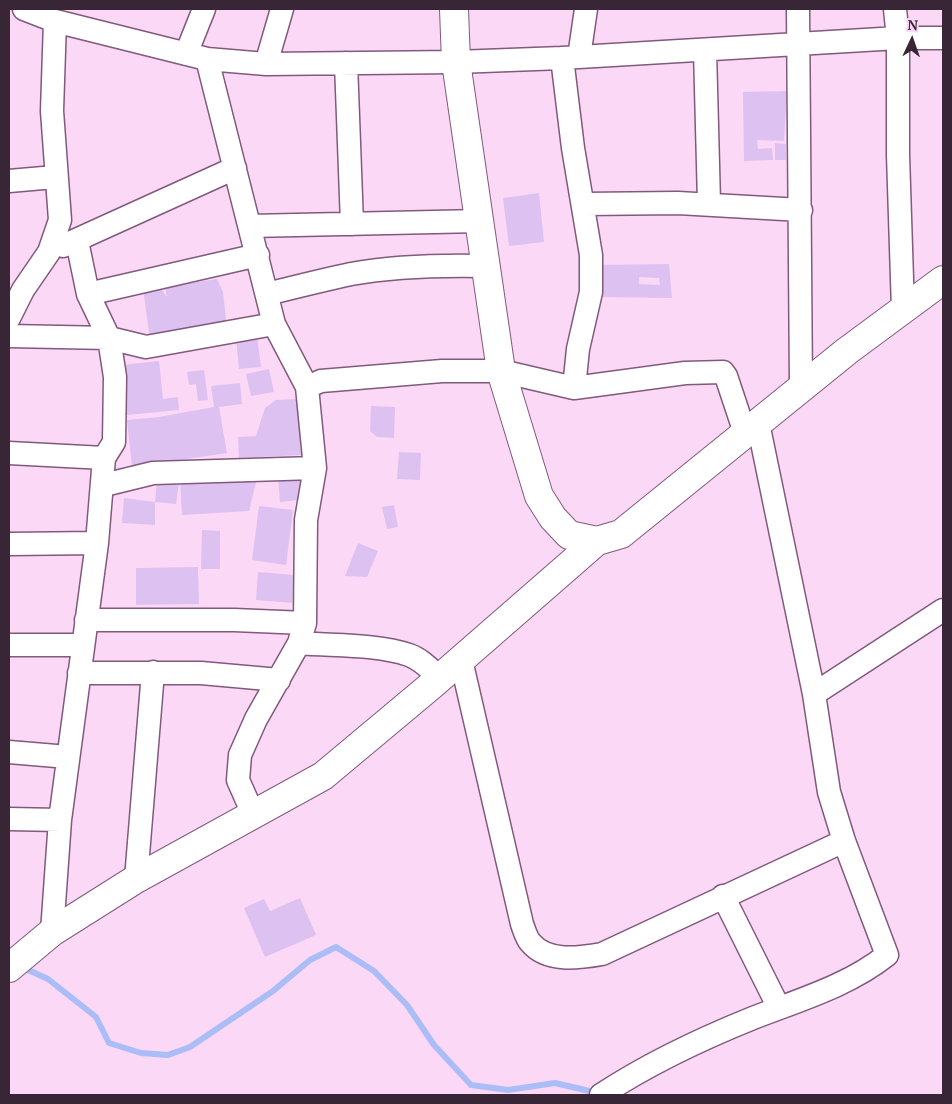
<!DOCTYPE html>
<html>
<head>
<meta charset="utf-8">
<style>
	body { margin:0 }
	#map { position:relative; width:952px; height:1104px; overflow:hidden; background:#fcd8f7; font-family:"PT Serif",serif }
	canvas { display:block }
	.frame { position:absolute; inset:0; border:10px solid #382636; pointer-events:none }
	.north { position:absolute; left:887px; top:15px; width:50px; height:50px; -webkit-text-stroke:4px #fcd8f7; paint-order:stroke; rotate:3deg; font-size:14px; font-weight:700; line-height:20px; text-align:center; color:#382636 }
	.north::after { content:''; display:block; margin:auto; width:18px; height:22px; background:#382636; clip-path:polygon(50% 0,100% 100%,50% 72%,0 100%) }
</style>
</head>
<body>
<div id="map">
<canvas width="952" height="1104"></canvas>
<div class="frame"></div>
<div class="north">N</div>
</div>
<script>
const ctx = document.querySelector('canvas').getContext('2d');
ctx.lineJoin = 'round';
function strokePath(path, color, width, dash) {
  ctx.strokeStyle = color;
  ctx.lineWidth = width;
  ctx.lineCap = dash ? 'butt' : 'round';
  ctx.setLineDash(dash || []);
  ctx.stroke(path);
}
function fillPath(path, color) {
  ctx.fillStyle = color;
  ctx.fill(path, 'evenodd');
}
strokePath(new Path2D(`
	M26 969 48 979 96 1017 109 1043 141 1053 168 1055 190 1047 273 991 310 960 336 947 374 971 407 1005 434 1045 471 1085 508 1090 555 1083 598 1093`), '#aabdf7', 6);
fillPath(new Path2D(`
	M787 91 784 141 757 140 758 149 772 148 773 160 744 161 743 92Z
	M775 143 786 144V160H775Z
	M539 193 544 242 509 246 503 198Z
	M669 264 672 298 598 297V265ZM639 277 659 278 660 285 639 284Z
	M217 279 223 292 227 328 150 339 143 289 159 286 167 297 165 287Z
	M257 336 261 367 239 369 236 338Z
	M159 361 163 399 178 397 179 410 127 415 122 365Z
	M269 369 274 392 251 396 246 374Z
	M204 370 208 400 198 401 196 384 189 385 187 372Z
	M240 383 242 404 219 407 227 453 132 467 127 420 159 417 214 407 211 386Z
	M298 399 301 455 239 458 238 437 256 436 265 408 276 400Z
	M371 406 395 407 394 438 377 437 370 431Z
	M399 452 421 453 420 480 397 479Z
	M307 474 309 499 280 502 278 477Z
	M258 475 249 511 182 515 180 479Z
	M157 480 179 482 176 504 155 502Z
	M124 498 155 502V525L122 523Z
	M394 505 398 527 387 529 382 507Z
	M259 506 293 510 286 565 252 560Z
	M202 530 220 531V569H201Z
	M358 543 378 551 367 577 345 576Z
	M198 567 199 604 136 605V568Z
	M258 572 295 575 292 603 256 600Z
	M300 898 316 935 265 957 244 908 264 899 270 911Z`), '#ddc1f1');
const street = new Path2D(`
	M24 9 55 21 207 59 266 64 456 62 562 58 898 38H943
	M798 9 801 388
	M895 9 898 38V155L903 310
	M705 50 709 203
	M186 54 204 9
	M579 57 586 9
	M562 58 573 148 591 255V292L578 349 574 388
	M207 59 274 324 307 387 315 468 306 520 305 623 299 643 256 719 240 755 238 780 253 814
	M346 63 352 224
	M266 64 282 9
	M9 181 55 177
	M584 204 678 203 801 210
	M250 226 480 221
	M63 246 235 168
	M88 294 258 255
	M267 294C295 287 323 280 351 274 395 266 441 265 486 266
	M9 318 23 290 49 252 60 220 52 111 55 21
	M9 336 109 338 146 347 274 324
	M307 387 321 381 442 371H501L574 388 685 373 723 372 726 376 745 433
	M9 453 104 458
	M104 485 153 473 315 468
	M9 544 97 543
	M86 620H234L305 623
	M299 643C333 646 377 644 409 655 421 659 431 670 440 678
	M9 645H83
	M461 660 522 924C524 929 526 937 530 942 547 963 579 958 602 954L844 841
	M79 673H201L279 680
	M814 694 943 610
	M9 752 68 757
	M9 819 60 820
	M136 879 153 672
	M723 896 779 1008
	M52 932 60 820 97 543 104 458 114 442 115 377 109 338 88 294 77 241
	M601 1095C648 1064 701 1039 753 1018 799 1000 848 986 887 955L844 841 829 792 814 694 758 423`);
const secondary = new Path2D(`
	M454 9 456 62 501 371 539 496 553 518 569 535 597 541 621 534 847 351 943 280
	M9 968 52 932 136 879 323 776 433 684 597 541`);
strokePath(street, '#81597c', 25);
strokePath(secondary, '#81597c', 30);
strokePath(street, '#fff', 22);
strokePath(secondary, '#fff', 28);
</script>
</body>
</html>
